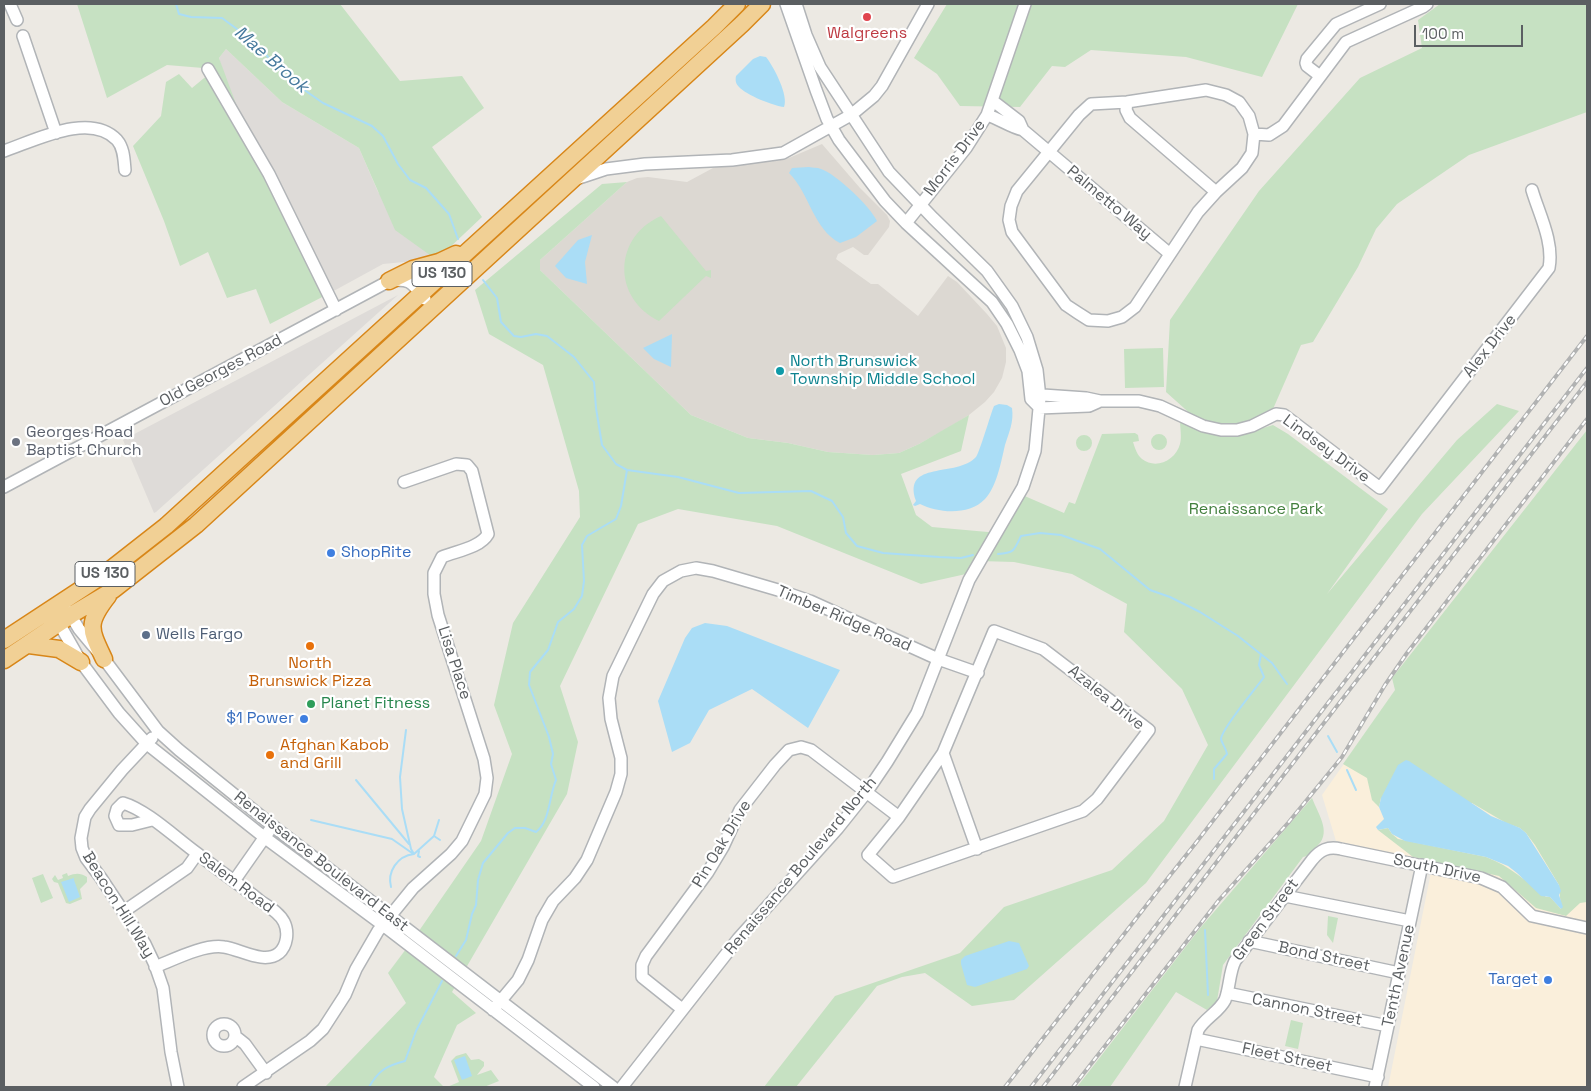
<!DOCTYPE html>
<html>
<head>
<meta charset="utf-8">
<style>
	body { margin:0 }
	#map { position:relative; width:1591px; height:1091px; overflow:hidden; background:#ece9e3; font-family:"Space Grotesk",sans-serif }
	canvas { display:block }
	.frame { position:absolute; inset:0; border:5px solid #5b5f62; pointer-events:none }
	.scale { position:absolute; left:1414px; top:25px; width:109px; height:22px; box-sizing:border-box; border:2px solid #5b5f62; border-top:0; padding-left:6px; font-size:15px; line-height:18px; white-space:nowrap; color:#5b5f62; -webkit-text-stroke:4px #fff; paint-order:stroke }
</style>
</head>
<body>
<div id="map">
<canvas width="1591" height="1091"></canvas>
<div class="frame"></div>
<div class="scale">100 m</div>
</div>
<script>
const ctx = document.querySelector('canvas').getContext('2d');
ctx.lineJoin = 'round';
function fillPath(path, color) {
  ctx.fillStyle = color;
  ctx.fill(path, 'evenodd');
}
function strokePath(path, color, width, dash) {
  ctx.strokeStyle = color;
  ctx.lineWidth = width;
  ctx.lineCap = dash ? 'butt' : 'round';
  ctx.setLineDash(dash || []);
  ctx.stroke(path);
}
function label(font, color, halo, rows, align = 'center') {
  ctx.font = font + ' "Space Grotesk",sans-serif';
  ctx.lineWidth = 4.5;
  ctx.setLineDash([]);
  ctx.textBaseline = 'middle';
  ctx.strokeStyle = halo;
  ctx.fillStyle = color;
  for (const [text, x, y, turn = 0] of rows) {
    ctx.save();
    ctx.translate(x, y);
    ctx.rotate((+turn || 0) * Math.PI / 180);
    ctx.textAlign = isNaN(turn) ? turn : align;
    if (halo) ctx.strokeText(text, 0, 0);
    ctx.fillText(text, 0, 0);
    ctx.restore();
  }
}
fillPath(new Path2D(`
	M1396 690 1587 820V1087H1388L1433 862 1336 841 1322 795Z`), '#faefdb');
fillPath(new Path2D(`
	M226 49 282 102 359 148 378 192 436 260 423 272 404 262 383 264 330 293 240 131 219 58Z
	M398 295 156 512 154 513 123 440Z`), '#dedbd8');
fillPath(new Path2D(`
	M822 144 860 188 887 215 890 221 889 227 868 255H864L853 247 838 254 836 259 871 284H878L918 316 948 276 957 282 987 314 997 326 1006 348V362L1002 378 994 392 985 402 969 415 948 428 919 444 899 453 873 455 828 452 788 443 748 438 691 415 540 270V260L627 182 637 178 648 177 687 182 713 168 723 165 775 161 789 158Z`), '#dcd8d2');
fillPath(new Path2D(`
	M77 4H340L400 81 462 76 484 108 432 147 482 217 446 251 434 258 395 230 359 148 282 102 226 49 219 58 239 112 240 131 330 293 270 324 256 289 227 298 208 252 180 266 164 221 133 146 161 116 166 82 179 74 192 88 215 69 167 65 107 98Z
	M947 4H1298L1262 77 1186 57 1091 50 1065 67 1052 66 1020 107 960 106 937 74 914 58Z
	M1440 4H1587V112L1469 155 1397 204 1376 229 1358 267 1313 342 1301 345 1273 409 1243 424 1204 426 1166 392 1170 320 1259 191 1360 78 1422 48 1418 20Z
	M627 182 540 260V270L691 415 748 438 788 443 828 452 873 455 899 453 919 444 969 415 961 451 901 474 916 515 932 527 999 533 1020 494 1064 513 1069 502 1075 504 1102 434 1135 433 1138 435 1139 441 1133 442C1135 448 1137 455 1142 459 1156 470 1176 460 1180 444 1182 437 1180 428 1180 420L1247 433 1273 425 1288 434 1388 509 1327 594 1457 440 1497 404 1519 411 1422 514 1146 883 1014 1000 972 1006 925 973 902 977 877 986 796 1087H764L835 996 960 953 1004 907 1112 870 1164 821 1208 745 1182 689 1124 632 1127 604 1072 574 1014 562 979 561 975 572 921 584 777 526 678 509 638 524 560 686 578 742 567 794 452 992 476 1013 457 1025 434 1077 444 1087H325L406 1003 388 973 412 941 481 841 512 754 494 705 513 623 580 517 579 491 543 365 489 334 475 290 602 184Z
	M661 216 706 271 711 270V278L706 276 659 321C612 298 613 237 661 216Z
	M1163 348 1164 387 1125 388 1124 349Z
	M1587 430V902L1580 903 1566 916 1536 908 1499 876 1413 857 1378 830 1388 828 1392 834 1398 839 1486 857C1510 866 1526 881 1546 897H1550L1561 909 1559 885 1535 845 1526 833 1520 828 1506 823 1472 803 1381 798 1379 807 1372 800 1367 778 1343 764 1395 690 1392 678Z
	M1151 442a8 8 0 1 1 16 0a8 8 0 1 1-16 0Z
	M1076 443a8 8 0 1 1 16 0a8 8 0 1 1-16 0Z
	M1312 798C1319 816 1333 834 1315 848 1310 852 1309 856 1303 857L1223 965 1217 1001 1207 1010 1176 992 1110 1087H1077L1201 927Z
	M67 873 68 876C76 873 80 873 87 877V882L80 889 82 899 70 904 66 903 58 883 54 882 52 879 55 875 58 880 63 878 62 875Z
	M43 874 53 898 41 903 32 878Z
	M1328 916 1338 918 1333 943 1327 935Z
	M1291 1020 1303 1023 1298 1049 1285 1046Z
	M466 1053 471 1060 479 1059 484 1062V1066L477 1075 491 1070 499 1081 484 1087H447L459 1082 451 1061 456 1056Z`), '#c6e1c2');
fillPath(new Path2D(`
	M760 56 766 57C774 67 789 96 784 107 774 106 746 95 739 87 736 84 735 81 736 76L753 59Z
	M809 167C813 168 817 167 821 169 836 174 870 206 877 221L856 237 840 243C813 229 810 194 789 173L792 168Z
	M592 235 585 262 587 284 566 278 555 266 578 240Z
	M672 334 671 367 654 359 643 348Z
	M999 404 1007 405 1012 408C1014 422 1009 432 1005 445 1001 462 997 486 985 499 969 516 938 513 920 504L915 506 913 505 916 501C902 460 957 478 976 457 979 454 991 413 994 406Z
	M705 623 727 626 840 670 808 728 752 689 709 710 690 743 672 752 658 701 685 638 692 628Z
	M1406 760 1409 761 1491 816 1520 828 1526 833 1559 885 1561 891 1559 895 1563 907 1561 909 1550 897 1541 896 1517 873 1508 866 1486 857 1405 841 1392 834 1388 828 1378 830 1376 827 1384 819 1379 807 1381 798 1398 765Z
	M74 878V880L80 897 69 902 61 882Z
	M1009 941 1019 943 1029 966 1027 969 975 987 967 985 961 964V960L965 956Z
	M465 1056 472 1076 462 1080 454 1060Z`), '#aaddf6');
strokePath(new Path2D(`
	M176 4 179 14 191 17 222 18 253 41 290 80 323 103 372 126 383 136 398 164 410 180 426 188 449 214 458 239
	M483 280 497 298 501 322 514 336 521 337 536 334 547 336 574 357 594 382 596 408 602 445 616 464 627 470 678 477 739 493 811 491 832 501 843 517 846 533 857 546 883 553 939 557 961 558 973 555
	M998 554C1014 553 1014 551 1021 536L1040 533 1061 535 1100 549 1150 590 1170 597 1200 612 1238 636 1272 663 1287 684
	M406 730 400 777 402 809 411 849 414 854 434 836 440 840
	M1328 736 1337 752
	M1347 770 1356 790
	M1214 779V769L1227 754C1226 748 1222 744 1221 739 1221 729 1257 687 1264 677L1259 665 1261 654
	M356 780 409 844
	M311 820 392 839 412 853
	M434 836 439 820
	M419 851 418 856 420 857
	M391 887C387 872 397 856 414 854
	M1205 930 1208 995
	M456 956 466 940 472 914 476 905 478 880 483 863 508 833 515 828H525L536 832C550 822 549 796 556 780L551 764 553 754 549 737 529 685 530 672 548 650 558 622 574 609 582 596 584 581 582 545 587 536 616 519 621 506 627 470
	M369 1087C379 1070 386 1066 405 1061L416 1031 442 981`), '#aaddf6', 2);
const minor = new Path2D(`
	M10 4 17 20
	M786 4 816 90 827 119 839 140 885 201 906 223 992 302 1007 324 1020 350 1028 371 1031 399 1037 405
	M23 36 56 133
	M208 69 269 174 336 310
	M1320 76 1307 66 1306 63 1307 59 1336 24 1380 4
	M1206 90 1226 95 1239 102 1249 116 1254 134 1252 153 1242 168 1216 192 1198 212 1135 307 1122 317 1108 321 1089 320 1078 313 1066 305 1012 232 1009 220 1011 206 1017 191 1079 115 1091 104 1127 102Z
	M993 101 1019 121 1023 130 1170 254
	M1127 102 1126 110 1130 118 1216 192
	M987 115C1000 119 1010 127 1023 130
	M1254 134 1269 135 1283 126 1346 42 1423 7 1427 4
	M4 151C34 141 90 111 117 140 124 148 124 160 125 170
	M576 179 606 169 645 164 732 160 783 153 851 115 874 96 882 86 928 4
	M906 223 966 148 987 115 1025 4
	M1031 399 1043 395 1086 398 1100 401H1139L1160 406 1203 426 1221 430H1237L1252 426 1276 414 1284 415 1380 488 1549 268C1554 242 1539 214 1532 190
	M1039 408 1089 406 1098 402
	M4 487 389 281C411 278 412 283 425 299
	M68 611 79 629 104 659 158 731 179 750 273 826 613 1087
	M56 618 81 662 119 713 147 744 264 837 383 925 594 1087
	M994 631 1043 649 1149 730 1097 799 1083 811 893 877 868 855 899 817 943 753Z
	M152 738 122 770 90 809 85 817 81 838 82 848 86 858 101 878 145 944 155 965 163 988 171 1052 178 1087
	M943 753 977 849
	M152 820 132 825H119L115 816 117 809 123 803C147 810 177 839 198 854 218 870 239 884 259 900 267 906 279 912 284 922 289 932 287 946 279 953 264 965 240 949 224 947 204 944 175 959 155 967
	M234 881 269 831
	M1285 896 1410 921
	M123 912 187 868 197 854
	M1249 941 1399 973
	M1227 993 1388 1026
	M682 1009 642 977V965L646 956 708 872 723 847 740 810 775 765 789 750 801 747 811 750 899 817
	M493 1010 518 980 528 960 542 920 553 901 575 878 587 860 616 792 621 774V758L611 719 609 698 613 676 653 594 663 581 681 571 696 568 713 571 778 590 810 601 938 659 978 673
	M213 1035a11 11 0 1 1 22 0a11 11 0 1 1-22 0Z
	M235 1036 245 1044 266 1073
	M1196 1039 1378 1077
	M243 1087 310 1041 323 1029 345 995 356 969 378 931 413 888 451 854 462 841 485 794 487 778 484 759 438 615 434 594V573L442 557C456 551 480 548 488 534L472 471 467 465 456 464 404 482
	M622 1087 738 939 838 828 866 793 887 762 917 713 969 580 1023 487 1035 451 1040 398 1037 370 1027 337 1012 306 987 271 933 218 889 172 820 67 806 35 796 4
	M1185 1087 1198 1030C1205 1018 1219 1012 1225 1000 1230 987 1229 973 1235 961L1312 860C1320 850 1328 846 1341 849L1481 878 1502 887 1532 916 1587 928
	M1375 1087 1422 865`);
const highway = new Path2D(`
	M389 281 413 269 439 262 456 254
	M4 640 106 573 166 526 714 27 737 4
	M29 645 59 649 81 662
	M104 659C90 629 86 624 108 596
	M4 660 71 615 113 590 196 525 742 24 762 4`);
strokePath(minor, '#b1b4b7', 14);
strokePath(highway, '#d88618', 19);
strokePath(minor, '#fff', 11);
strokePath(highway, '#f1d095', 16);
const rail = new Path2D(`
	M1005 1087 1156 893 1195 844 1587 336
	M1031 1087 1587 368
	M1043 1087 1587 382
	M1073 1087 1219 900 1288 823 1342 757 1385 685 1407 653 1587 419`);
strokePath(rail, '#b1b2b2', 4);
strokePath(rail, '#fff', 2, [5.5]);
for (const [x, y, r, color] of [
	[867,17,5,"#e0444e"],
	[780,371,5,"#0f9aa8"],
	[16,442,5,"#6b7280"],
	[331,553,5,"#3f7fe0"],
	[146,635,5,"#5c6f8a"],
	[310,646,5,"#e8710a"],
	[311,704,5,"#2e9e5b"],
	[304,719,5,"#3f7fe0"],
	[270,755,5,"#e8710a"],
	[1548,980,5,"#3f7fe0"]
]) {
  const dot = new Path2D();
  dot.arc(x, y, r, 0, 2 * Math.PI);
  ctx.fillStyle = color;
  ctx.fill(dot);
  strokePath(dot, '#fff', 2);
}
for (const [x, y, w] of [
	[442,274,60],
	[105,574,60]
]) {
  const box = new Path2D();
  box.roundRect(x - w / 2, y - 12.5, w, 25, 4);
  ctx.fillStyle = '#fff';
  ctx.fill(box);
  strokePath(box, '#5b5f62', 1);
}
label('bold 15px', '#5b5f62', null, [
	["US 130",442,274],
	["US 130",105,574]
]);
label('16px', '#be3a42', '#fff', [
	["Walgreens",867,34]
]);
label('16px', '#5b5f62', '#fff', [
	["Morris Drive",955,158,-53],
	["Palmetto Way",1109,203,40],
	["Alex Drive",1490,346,-52],
	["Old Georges Road",221,371,-28],
	["Lindsey Drive",1326,449,36],
	["Timber Ridge Road",844,619,23],
	["Lisa Place",454,663,72],
	["Azalea Drive",1106,698,39],
	["Pin Oak Drive",722,844,-59],
	["Renaissance Boulevard East",321,862,38],
	["Renaissance Boulevard North",801,866,-50],
	["South Drive",1437,869,12],
	["Salem Road",236,883,37],
	["Beacon Hill Way",118,905,58],
	["Green Street",1266,920,-53],
	["Bond Street",1324,957,12],
	["Tenth Avenue",1399,976,-78],
	["Cannon Street",1307,1010,11],
	["Fleet Street",1287,1058,12]
]);
label('16px', '#0d838f', '#fff', [
	["North Brunswick",790,362],
	["Township Middle School",790,380]
], 'left');
label('16px', '#5b616d', '#fff', [
	["Georges Road",26,433],
	["Baptist Church",26,451]
], 'left');
label('16px', '#427f3d', '#fff', [
	["Renaissance Park",1256,510]
]);
label('16px', '#366cbe', '#fff', [
	["ShopRite",341,553,"left"],
	["$1 Power",294,719],
	["Target",1538,980]
], 'right');
label('16px', '#4e5e75', '#fff', [
	["Wells Fargo",156,635]
], 'left');
label('16px', '#c56008', '#fff', [
	["North",310,664],
	["Brunswick Pizza",310,682],
	["Afghan Kabob",280,746,"left"],
	["and Grill",280,764,"left"]
]);
label('16px', '#27864d', '#fff', [
	["Planet Fitness",321,704]
], 'left');
label('italic 18px', '#477a9d', '#fff', [
	["Mae Brook",271,60,41]
]);
</script>
</body>
</html>
